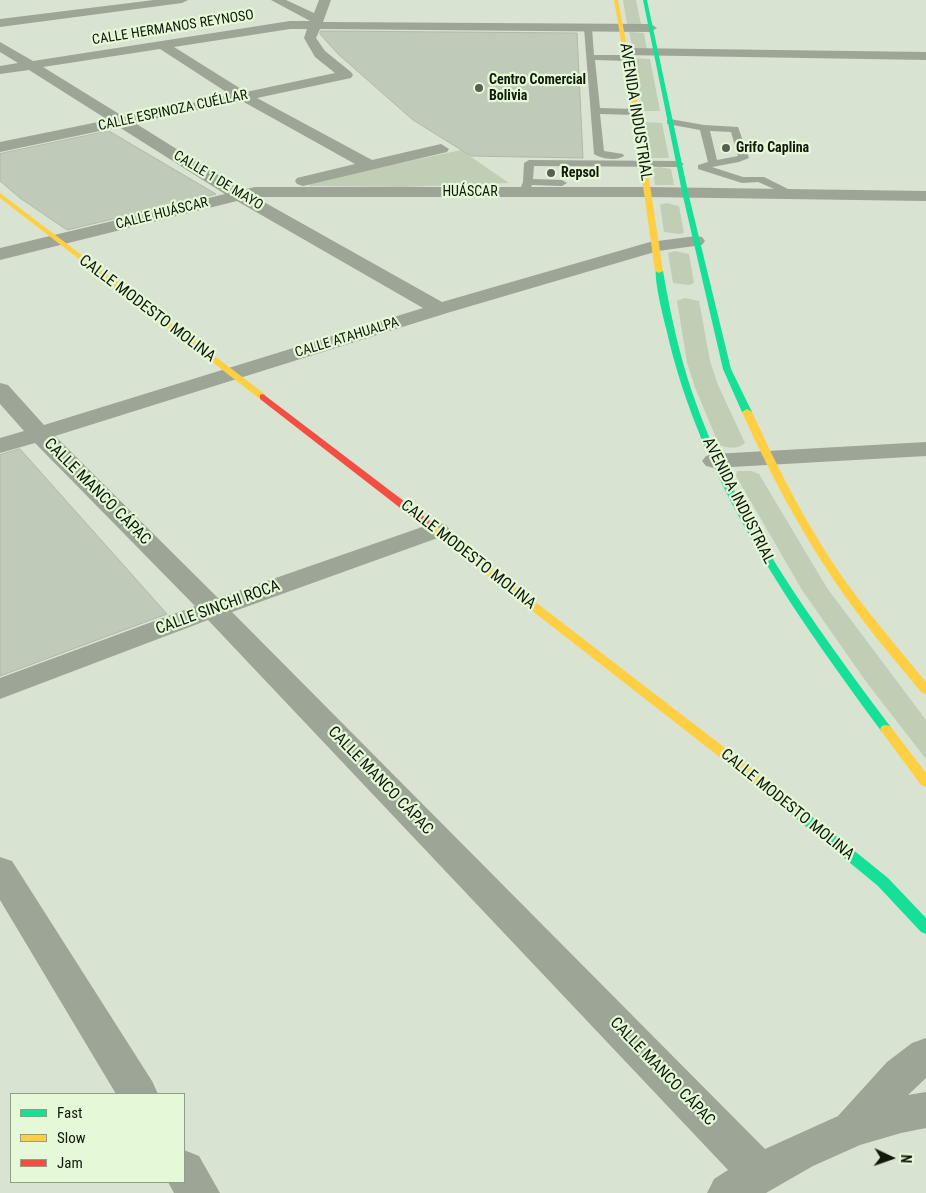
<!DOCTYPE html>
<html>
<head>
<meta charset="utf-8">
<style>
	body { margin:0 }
	#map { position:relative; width:926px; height:1193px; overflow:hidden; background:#d9e3d2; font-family:"Roboto Condensed",sans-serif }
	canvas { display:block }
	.legend { position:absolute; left:10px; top:1093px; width:175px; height:90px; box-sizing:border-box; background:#e5f8d7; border:1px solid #909e86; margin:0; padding:6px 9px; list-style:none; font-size:15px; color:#11180c }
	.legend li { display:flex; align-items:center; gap:10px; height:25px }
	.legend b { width:25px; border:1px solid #909e86 }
	.north { position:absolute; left:866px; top:1133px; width:50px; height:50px; -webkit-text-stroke:4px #e5f8d7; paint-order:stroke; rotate:93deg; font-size:14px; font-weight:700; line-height:20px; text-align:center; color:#11180c }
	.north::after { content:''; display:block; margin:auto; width:18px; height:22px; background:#11180c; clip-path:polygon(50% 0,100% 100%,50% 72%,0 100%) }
</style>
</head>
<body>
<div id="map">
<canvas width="926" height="1193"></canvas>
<ul class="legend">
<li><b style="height:6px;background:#16e098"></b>Fast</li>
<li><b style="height:6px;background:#ffcf43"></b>Slow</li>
<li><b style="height:6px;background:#f24e42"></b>Jam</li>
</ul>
<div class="north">N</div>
</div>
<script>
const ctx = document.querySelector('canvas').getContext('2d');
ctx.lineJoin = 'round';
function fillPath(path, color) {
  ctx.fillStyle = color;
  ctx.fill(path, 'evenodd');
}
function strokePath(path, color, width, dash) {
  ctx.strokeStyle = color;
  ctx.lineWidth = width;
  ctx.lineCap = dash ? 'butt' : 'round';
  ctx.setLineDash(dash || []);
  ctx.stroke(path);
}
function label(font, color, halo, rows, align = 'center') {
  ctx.font = font + ' "Roboto Condensed",sans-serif';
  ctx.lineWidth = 4.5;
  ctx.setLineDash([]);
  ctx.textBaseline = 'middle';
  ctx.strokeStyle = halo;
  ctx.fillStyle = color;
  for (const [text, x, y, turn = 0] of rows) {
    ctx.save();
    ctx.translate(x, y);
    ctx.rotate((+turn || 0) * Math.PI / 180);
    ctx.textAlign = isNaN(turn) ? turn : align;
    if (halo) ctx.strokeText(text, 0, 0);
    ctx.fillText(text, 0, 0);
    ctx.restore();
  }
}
fillPath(new Path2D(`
	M623 0H636L641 24H627Z
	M629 32 644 33 647 50H633Z
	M634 58 650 59 660 111H643Z
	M645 122 662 123 669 158H651Z
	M461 150 509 183 405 187 309 186V183Z
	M659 167 671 169 674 185H655L653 169Z
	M666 203 679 206 684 233 679 234 664 232 660 205Z
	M675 251 689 254 694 283 689 285 673 283 668 253Z
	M685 298 699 301 710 361 718 385 745 443C737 450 728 448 719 445L694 385 687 362 677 301Z
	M737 471H751L759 474 827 588 926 720V759L867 683 802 590 736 476Z`), '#c0ceb6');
const building = new Path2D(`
	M321 31 577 33 583 158 471 156 413 120 338 54 320 34Z
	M109 131 216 194 67 230 20 198 0 181V154Z
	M20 449 167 614 0 676V455Z`);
fillPath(building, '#c0cab8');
strokePath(building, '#b0b8aa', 1);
fillPath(new Path2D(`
	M588 26 592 28 594 55H628L632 58 628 61 595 60 600 108 636 109 641 112 636 115 600 114 604 151 623 154 624 156C617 161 601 159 594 154L584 28Z
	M670 119 704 125 738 127 749 158 739 162 712 167 743 177H764L798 194 793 197 758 182 742 183 698 169V165L708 162 700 130 667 124V120ZM710 131 731 132 738 156 717 160Z
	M529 160 679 161 684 164 679 167 534 166 533 179 562 180 567 183 562 186 532 185 528 194 524 195 519 192 523 182 524 163Z`), '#9da596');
fillPath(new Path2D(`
	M154 0H188L182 3 0 27V19Z
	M271 0H286L314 13 319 0H331L323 22 651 24 657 28 651 32 320 29 316 38 325 51 351 72 353 75 351 78 257 98 372 160 441 144 449 149 447 152 303 186 297 184 295 181 297 178 355 164 242 101 135 123 242 190 255 187H647L926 191V201L647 197H255L442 302 650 242 696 236 702 237 705 241 702 245 658 251 447 313 55 436 218 598 428 525 437 522 446 525 450 530 446 535 232 612 765 1149 838 1116 887 1062 912 1043 926 1038V1078L908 1095 926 1092V1128L901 1133 860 1145 813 1166 766 1193H707L714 1179 728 1170 208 620 0 699V678L195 606 35 443 0 453V438L24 431 0 404V383L8 385 44 425 423 308 237 201 0 260V248L225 194 119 127 0 152V142L108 120 29 70 0 74V66L18 63 0 52V42L33 61 290 21H310ZM290 29H307L304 38 315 57 335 73 246 92 174 47ZM160 49 231 95 124 117 43 67Z
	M628 48 926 52V60L623 55 621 52Z
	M926 442V456L714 468 706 466 702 461 706 456 714 454Z
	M0 857 12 861 152 1081 158 1094H116L0 900Z
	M184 1150 199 1156 220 1193H174L168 1182H184Z`), '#9da596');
fillPath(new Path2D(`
	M643 0H647L688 192 731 369 752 412 750 414 747 415 742 412 723 369 682 192Z
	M656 269 663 271C670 312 679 353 692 392 734 516 813 623 890 726L892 729 890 732H882C791 608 700 481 666 328 663 316 654 280 656 269Z
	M763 779 768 781 888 878 926 918V934L921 932 878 886 758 787 756 784 758 781Z`), '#16e098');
fillPath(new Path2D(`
	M614 0H618L636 93 663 271 659 273 655 271 630 93Z
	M0 193 266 395V399H260L0 198Z
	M747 409 752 412C778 469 807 526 843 578 869 614 898 648 926 682V694L922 693C891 656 860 619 833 579 798 526 768 470 742 412Z
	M430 523 434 524 768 781 770 784 768 787H758L426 528 425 526 426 524Z
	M886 725 890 726 926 773V787L921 785 882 732 880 729 882 726Z`), '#ffcf43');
fillPath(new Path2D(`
	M263 394 434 524 435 526 434 528H426L260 399V395Z`), '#f24e42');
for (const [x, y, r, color] of [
	[479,88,5,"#575f51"],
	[726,148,5,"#575f51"],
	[551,173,5,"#575f51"]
]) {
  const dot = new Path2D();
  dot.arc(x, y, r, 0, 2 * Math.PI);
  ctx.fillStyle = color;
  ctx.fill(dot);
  strokePath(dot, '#e5f8d7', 2);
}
label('14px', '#11180c', '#e5f8d7', [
	["CALLE HERMANOS REYNOSO",173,28,-9],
	["CALLE ESPINOZA CUÉLLAR",173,111,-12],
	["CALLE 1 DE MAYO",218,181,31],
	["HUÁSCAR",470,192],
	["CALLE HUÁSCAR",162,214,-14],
	["CALLE ATAHUALPA",347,338,-17]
]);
label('bold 14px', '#11180c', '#e5f8d7', [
	["Centro Comercial",489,80],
	["Bolivia",489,96],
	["Grifo Caplina",736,148],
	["Repsol",561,173]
], 'left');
label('16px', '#11180c', '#e5f8d7', [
	["AVENIDA INDUSTRIAL",635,112,81],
	["CALLE MODESTO MOLINA",147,309,37],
	["CALLE MANCO CÁPAC",97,492,45],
	["AVENIDA INDUSTRIAL",738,501,63],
	["CALLE MODESTO MOLINA",468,555,38],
	["CALLE SINCHI ROCA",218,608,-20],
	["CALLE MANCO CÁPAC",380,781,46],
	["CALLE MODESTO MOLINA",787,805,39],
	["CALLE MANCO CÁPAC",662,1072,46]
]);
</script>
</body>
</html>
